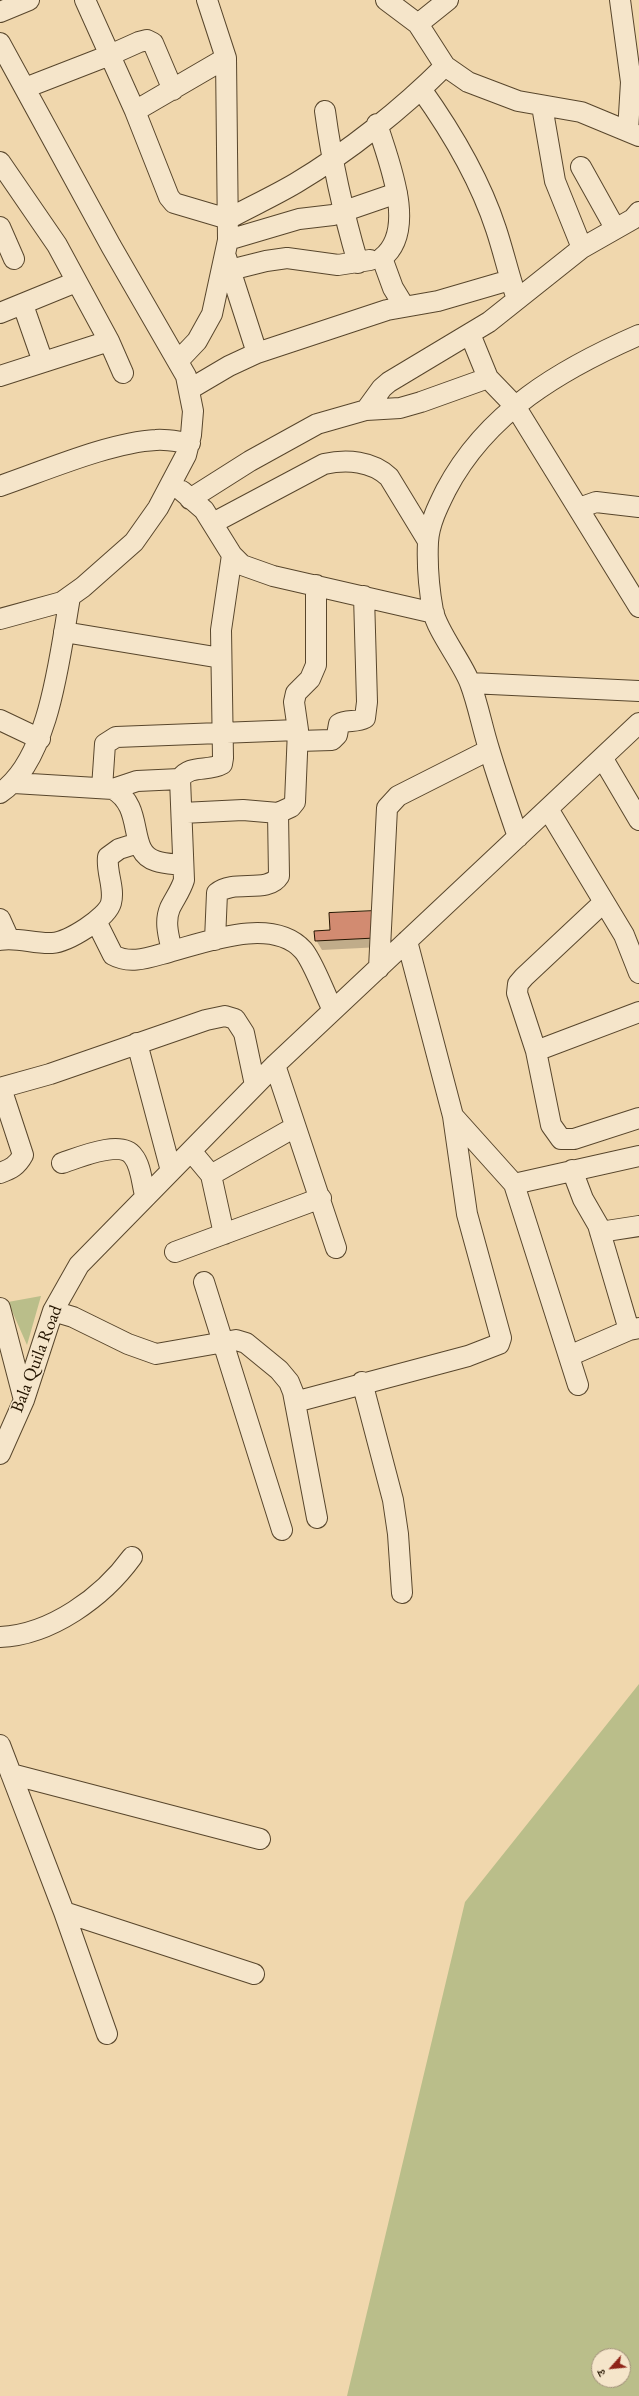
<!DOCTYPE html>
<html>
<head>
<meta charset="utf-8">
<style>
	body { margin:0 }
	#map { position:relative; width:639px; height:2396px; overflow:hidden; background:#f0d7ad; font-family:"EB Garamond","Noto Serif Devanagari",serif }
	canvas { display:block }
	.north { position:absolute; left:591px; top:2348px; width:40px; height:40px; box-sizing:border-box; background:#f5e5ca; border:1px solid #a2927a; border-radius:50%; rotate:243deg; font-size:11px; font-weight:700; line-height:16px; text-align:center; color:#251501 }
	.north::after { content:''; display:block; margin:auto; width:14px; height:18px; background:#8f2418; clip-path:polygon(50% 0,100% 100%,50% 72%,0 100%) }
</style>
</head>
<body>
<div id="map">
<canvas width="639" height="2396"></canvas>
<div class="north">उ</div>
</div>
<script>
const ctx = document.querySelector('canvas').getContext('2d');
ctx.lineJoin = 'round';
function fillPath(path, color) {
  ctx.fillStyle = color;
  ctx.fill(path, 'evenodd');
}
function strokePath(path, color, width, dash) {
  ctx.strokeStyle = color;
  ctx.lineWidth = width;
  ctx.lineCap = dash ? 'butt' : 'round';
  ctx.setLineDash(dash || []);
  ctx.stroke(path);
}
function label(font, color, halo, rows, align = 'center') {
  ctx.font = font + ' "EB Garamond",serif';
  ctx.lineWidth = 3;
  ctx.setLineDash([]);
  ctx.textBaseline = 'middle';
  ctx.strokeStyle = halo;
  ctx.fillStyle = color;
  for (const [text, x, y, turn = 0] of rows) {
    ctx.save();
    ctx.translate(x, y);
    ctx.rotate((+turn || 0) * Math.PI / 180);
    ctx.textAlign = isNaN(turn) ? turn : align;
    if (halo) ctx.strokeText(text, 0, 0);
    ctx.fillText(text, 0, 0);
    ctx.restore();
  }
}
fillPath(new Path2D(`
	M41 1296 27 1345 8 1302Z
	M639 1684V2396H347L465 1902ZM599 2356H623V2380H599Z`), '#babe8a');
fillPath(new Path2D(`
	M374 912 381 947 322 950 316 940 331 931Z`), '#0003');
const building = new Path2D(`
	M374 911 375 938 315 941 314 931 330 930 329 913Z`);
fillPath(building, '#d28b71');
strokePath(building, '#251501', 1);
const minor = new Path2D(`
	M85 0 135 111
	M386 0 418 24 445 66 468 82 518 101 581 112 639 136
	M620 0 631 82 628 131
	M0 12 29 0
	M418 24 448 0
	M0 43 111 246 186 376 193 411 191 435 186 455 158 508 134 542 83 587 62 602 0 619
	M226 58 135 111 169 197 174 203 228 219C250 207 274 196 296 183 348 152 402 109 445 66
	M25 88 110 55 139 42 147 40 153 43 173 90
	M421 89C451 131 480 180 496 229 503 250 508 272 515 293
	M542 106 555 181 582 248
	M325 111C332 163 343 212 358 263
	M377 124C388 160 418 230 382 258L393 288 404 306
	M0 162 57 245 109 341 123 373
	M581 167 615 228
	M0 227 14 259
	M228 240 299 219 333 215 397 193
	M226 257 257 353
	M230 270 266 261 287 258 338 265 370 260
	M23 305 43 362
	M0 313 76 282
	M470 334 488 378 515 406 639 607
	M178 361 197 341 212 314 228 240 226 58 207 0
	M0 376 109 341
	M190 389 229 366 257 353 387 310 438 301 510 280
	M366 410 400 408 421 402 488 378
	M0 486C44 471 111 442 156 440 167 439 179 442 190 443
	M182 491 204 510 232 555 242 565 273 576 434 613
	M190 499 250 461 317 424 366 410 382 388 389 382 489 322 582 248 633 219 639 212
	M579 508 596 502 639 507
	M213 523 324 464C347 459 372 461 389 477L428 541
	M64 632 221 658
	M470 683 639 691
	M0 720 40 739
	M298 741 332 740 337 735 339 724C347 719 356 723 365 718L367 702 364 596
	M603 759 639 820
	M14 783 113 789C146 808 126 852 156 861 164 864 175 864 183 865
	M102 788 105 744 116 737 298 730
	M113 789 137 781 180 779
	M0 793C50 760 60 653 70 597
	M548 809 624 935 639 973
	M182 813 243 810 278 813 291 807 295 802 298 730 294 702 296 693 310 679 316 665V585
	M518 837C508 808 498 779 489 749 482 727 478 704 470 683 462 662 437 631 433 611 429 589 427 564 428 542 429 524 438 506 446 490 487 412 561 369 639 335
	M604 902 524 977 518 984 517 993 536 1051 551 1125 561 1139H574L639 1118
	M0 919 9 939
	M96 921 113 955C131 965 150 957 169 952 206 942 272 916 303 950 313 961 325 995 333 1010
	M0 940C18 937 34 944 52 943 68 942 107 918 111 903 115 888 106 872 108 857L119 849 138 843
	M215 940 217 893C234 879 268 894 279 876L278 813
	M172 951C169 937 164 922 170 908 175 898 181 890 184 880L180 779C190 764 208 772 222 764L223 758 221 630 232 555
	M379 968 387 808 398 796 489 750
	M137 1043 171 1171
	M536 1051 639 1012
	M275 1065 336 1248
	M0 1088 50 1074 206 1020 225 1016 235 1019 244 1033 255 1085
	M453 1116 514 1184 639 1156
	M191 1151 211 1175 224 1234
	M62 1163C78 1158 121 1139 133 1156 141 1165 142 1184 145 1195
	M572 1170 583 1199 598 1225 629 1330
	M0 1173C11 1169 17 1166 23 1155L1 1088
	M211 1175 295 1127
	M514 1184 578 1385
	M600 1232 639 1226
	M175 1252 321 1198
	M204 1282 282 1530
	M0 1308 24 1400
	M53 1311 73 1317 128 1344 156 1354 236 1340 246 1343 279 1370 289 1382 293 1392 317 1518
	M569 1356 629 1330 639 1328
	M362 1382 393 1500 398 1534 402 1593
	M295 1402 468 1356 499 1344 501 1338 467 1214 453 1116 407 941
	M0 1454 24 1400 53 1311 79 1265 275 1065 639 723
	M0 1637C51 1635 103 1597 132 1557
	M0 1745 64 1912 107 2034
	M11 1774 260 1839
	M64 1912 254 1974`);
strokePath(minor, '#58462c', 22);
strokePath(minor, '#f5e5ca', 20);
label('18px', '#251501', '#f5e5ca', [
	["Bala Quila Road",37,1359,-69]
]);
</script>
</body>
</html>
